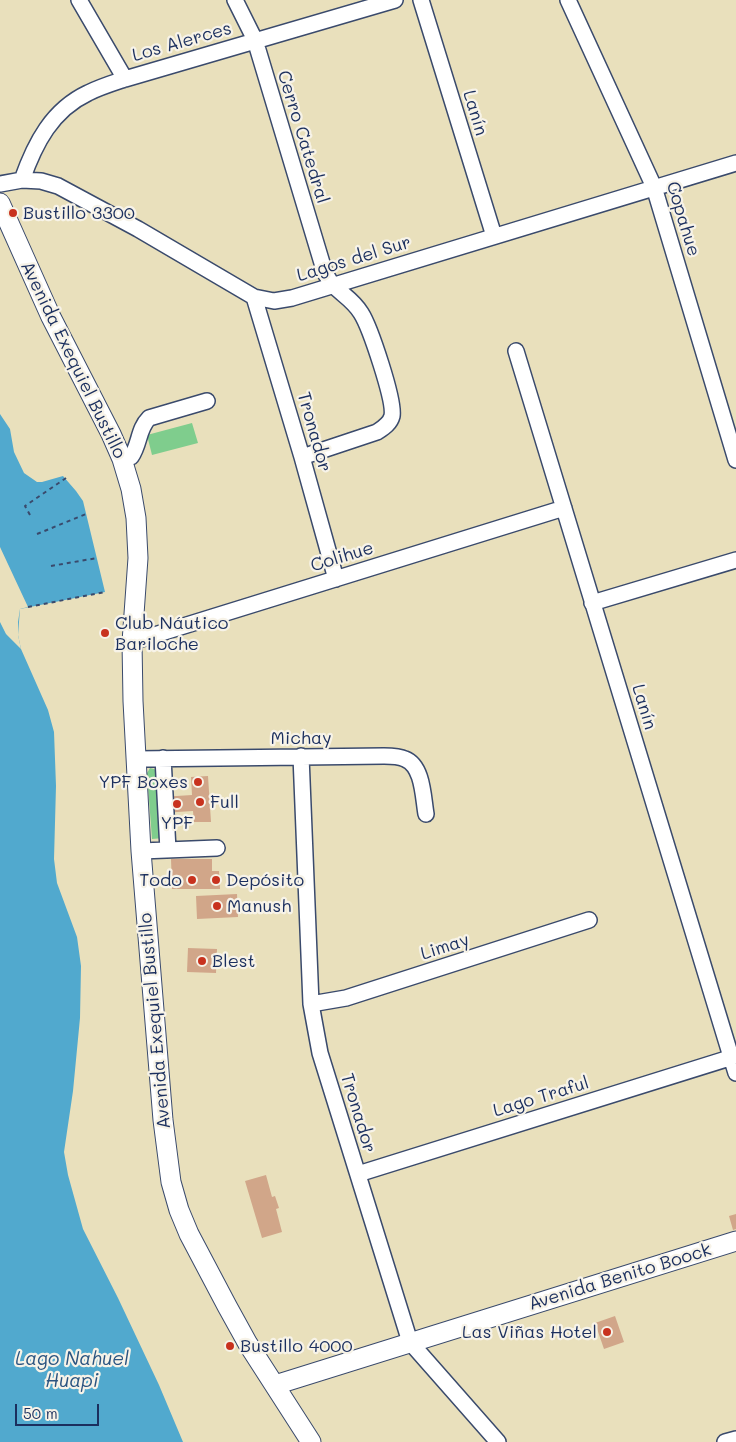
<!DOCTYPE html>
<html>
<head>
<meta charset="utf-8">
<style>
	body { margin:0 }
	#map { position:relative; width:736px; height:1442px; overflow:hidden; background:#e9e0bc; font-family:Mali,sans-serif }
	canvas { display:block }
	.scale { position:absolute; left:15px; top:1404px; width:84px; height:22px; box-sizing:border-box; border:2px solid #1b2f5e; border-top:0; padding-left:6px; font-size:15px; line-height:18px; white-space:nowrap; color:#1b2f5e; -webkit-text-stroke:4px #f7f3e8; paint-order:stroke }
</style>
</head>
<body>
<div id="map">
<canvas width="736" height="1442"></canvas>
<div class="scale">50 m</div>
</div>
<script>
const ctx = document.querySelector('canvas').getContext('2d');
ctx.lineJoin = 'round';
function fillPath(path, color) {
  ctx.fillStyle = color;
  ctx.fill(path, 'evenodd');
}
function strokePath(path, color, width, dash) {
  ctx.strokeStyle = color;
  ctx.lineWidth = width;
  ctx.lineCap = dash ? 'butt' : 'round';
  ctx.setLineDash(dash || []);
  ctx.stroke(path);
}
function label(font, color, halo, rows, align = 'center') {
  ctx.font = font + ' Mali,sans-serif';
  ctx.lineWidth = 4.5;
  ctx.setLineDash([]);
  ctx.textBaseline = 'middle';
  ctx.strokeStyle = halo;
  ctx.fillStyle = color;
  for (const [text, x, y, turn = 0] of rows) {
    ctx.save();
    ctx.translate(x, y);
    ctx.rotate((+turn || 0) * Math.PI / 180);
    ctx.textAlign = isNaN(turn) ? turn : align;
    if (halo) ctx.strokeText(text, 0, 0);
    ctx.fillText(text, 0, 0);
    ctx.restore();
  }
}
fillPath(new Path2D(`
	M192 423 198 443 152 455 147 435Z
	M150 768 154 769 157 771 164 838 152 839 147 773Z`), '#7fcd8d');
fillPath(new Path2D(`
	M0 414 10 429 14 452 24 473 37 482H42L63 476 76 491 83 501 105 592 20 609 18 635 21 649 48 710 54 732 56 786 54 859 57 883 77 937 81 966 80 1018 73 1091 64 1152 68 1175 83 1229 118 1298 159 1385 183 1442H0Z`), '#51a9ce');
fillPath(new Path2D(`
	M0 547 28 607 20 609 18 622V635L21 649 6 634 0 622Z`), '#e9e0bc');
fillPath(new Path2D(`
	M208 776 211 822H194L193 811 162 813 161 797 192 795 191 777Z
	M171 859H212V871H219L220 889H172Z
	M237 894 238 917 197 919 196 896Z
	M188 948 217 949 216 973 187 972Z
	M266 1175 272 1197 275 1196 279 1208 276 1209 282 1232 262 1238 245 1181Z
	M736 1214V1229L733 1230 729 1216Z
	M615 1316 624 1342 604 1349 595 1323Z`), '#d1a689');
const minor = new Path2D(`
	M79 0 125 79
	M235 0 255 40 325 273C328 277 330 283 334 286 344 296 353 300 361 313 370 327 395 401 392 416 390 424 383 428 377 432L302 457
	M421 0 494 236
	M568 0 654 187 736 460
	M22 180C35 143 52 110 88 93 100 87 113 83 125 79L395 0
	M0 184 22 180 41 181 58 186 138 229 254 297 274 301 292 298 736 163
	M254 297 302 457 336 579
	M516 351 736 1073
	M122 459 131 457C140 444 138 429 149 418L207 401
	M592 603 736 560
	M132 642 564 508
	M301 756 311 1004 320 1053 410 1342 498 1442
	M163 758 168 850
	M136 759 384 756C391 756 399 756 405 759 423 766 423 797 426 814
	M141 851 217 848
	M311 1004 346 998 589 920
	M358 1174 736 1056
	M725 1442 736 1439`);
const major = new Path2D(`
	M0 203 51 317 111 434 122 459 131 489 136 518 138 558 132 642 133 701 141 851 163 1120 171 1182 179 1210 189 1234 227 1306 248 1344 311 1442
	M275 1385 736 1241`);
strokePath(minor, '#3a4a6c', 18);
strokePath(major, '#3a4a6c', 21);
strokePath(new Path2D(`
	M30 515 25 506 66 478
	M37 534 86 514
	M51 566 97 558
	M28 607 105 592`), '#3a4a6c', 2, [4, 4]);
strokePath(minor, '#fff', 15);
strokePath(major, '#fff', 19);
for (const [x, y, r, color] of [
	[13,213,5,"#c8321e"],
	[105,633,5,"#c8321e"],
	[198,782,5,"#c8321e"],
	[200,802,5,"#c8321e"],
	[177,804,5,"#c8321e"],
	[192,880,5,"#c8321e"],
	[216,880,5,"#c8321e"],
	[217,906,5,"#c8321e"],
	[202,961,5,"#c8321e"],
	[607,1332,5,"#c8321e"],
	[230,1346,5,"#c8321e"]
]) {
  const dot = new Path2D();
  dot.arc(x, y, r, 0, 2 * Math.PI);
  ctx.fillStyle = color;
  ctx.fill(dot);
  strokePath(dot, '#f7f3e8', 2);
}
label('18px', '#1b2f5e', '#f7f3e8', [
	["Los Alerces",182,42,-16],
	["Lanín",475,113,73],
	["Cerro Catedral",303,137,73],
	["Copahue",683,219,73],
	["Lagos del Sur",354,259,-17],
	["Avenida Exequiel Bustillo",73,360,64],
	["Tronador",314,432,74],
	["Colihue",342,557,-17],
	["Lanín",644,707,73],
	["Michay",301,738],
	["Limay",445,947,-18],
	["Avenida Exequiel Bustillo",155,1021,-95],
	["Lago Traful",541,1097,-17],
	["Tronador",358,1113,73],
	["Avenida Benito Boock",620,1277,-17]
]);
label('18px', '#1b2f5e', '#f7f3e8', [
	["Bustillo 3300",23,213],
	["Club Náutico",115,623],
	["Bariloche",115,644],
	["YPF Boxes",188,782,"right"],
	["Full",210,802],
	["YPF",177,823,"center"],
	["Todo",182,880,"right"],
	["Depósito",226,880],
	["Manush",227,906],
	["Blest",212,961],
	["Las Viñas Hotel",597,1332,"right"],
	["Bustillo 4000",240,1346]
], 'left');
label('italic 19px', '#2b5480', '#f7f3e8', [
	["Lago Nahuel",72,1359],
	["Huapi",72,1381]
]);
</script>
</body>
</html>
